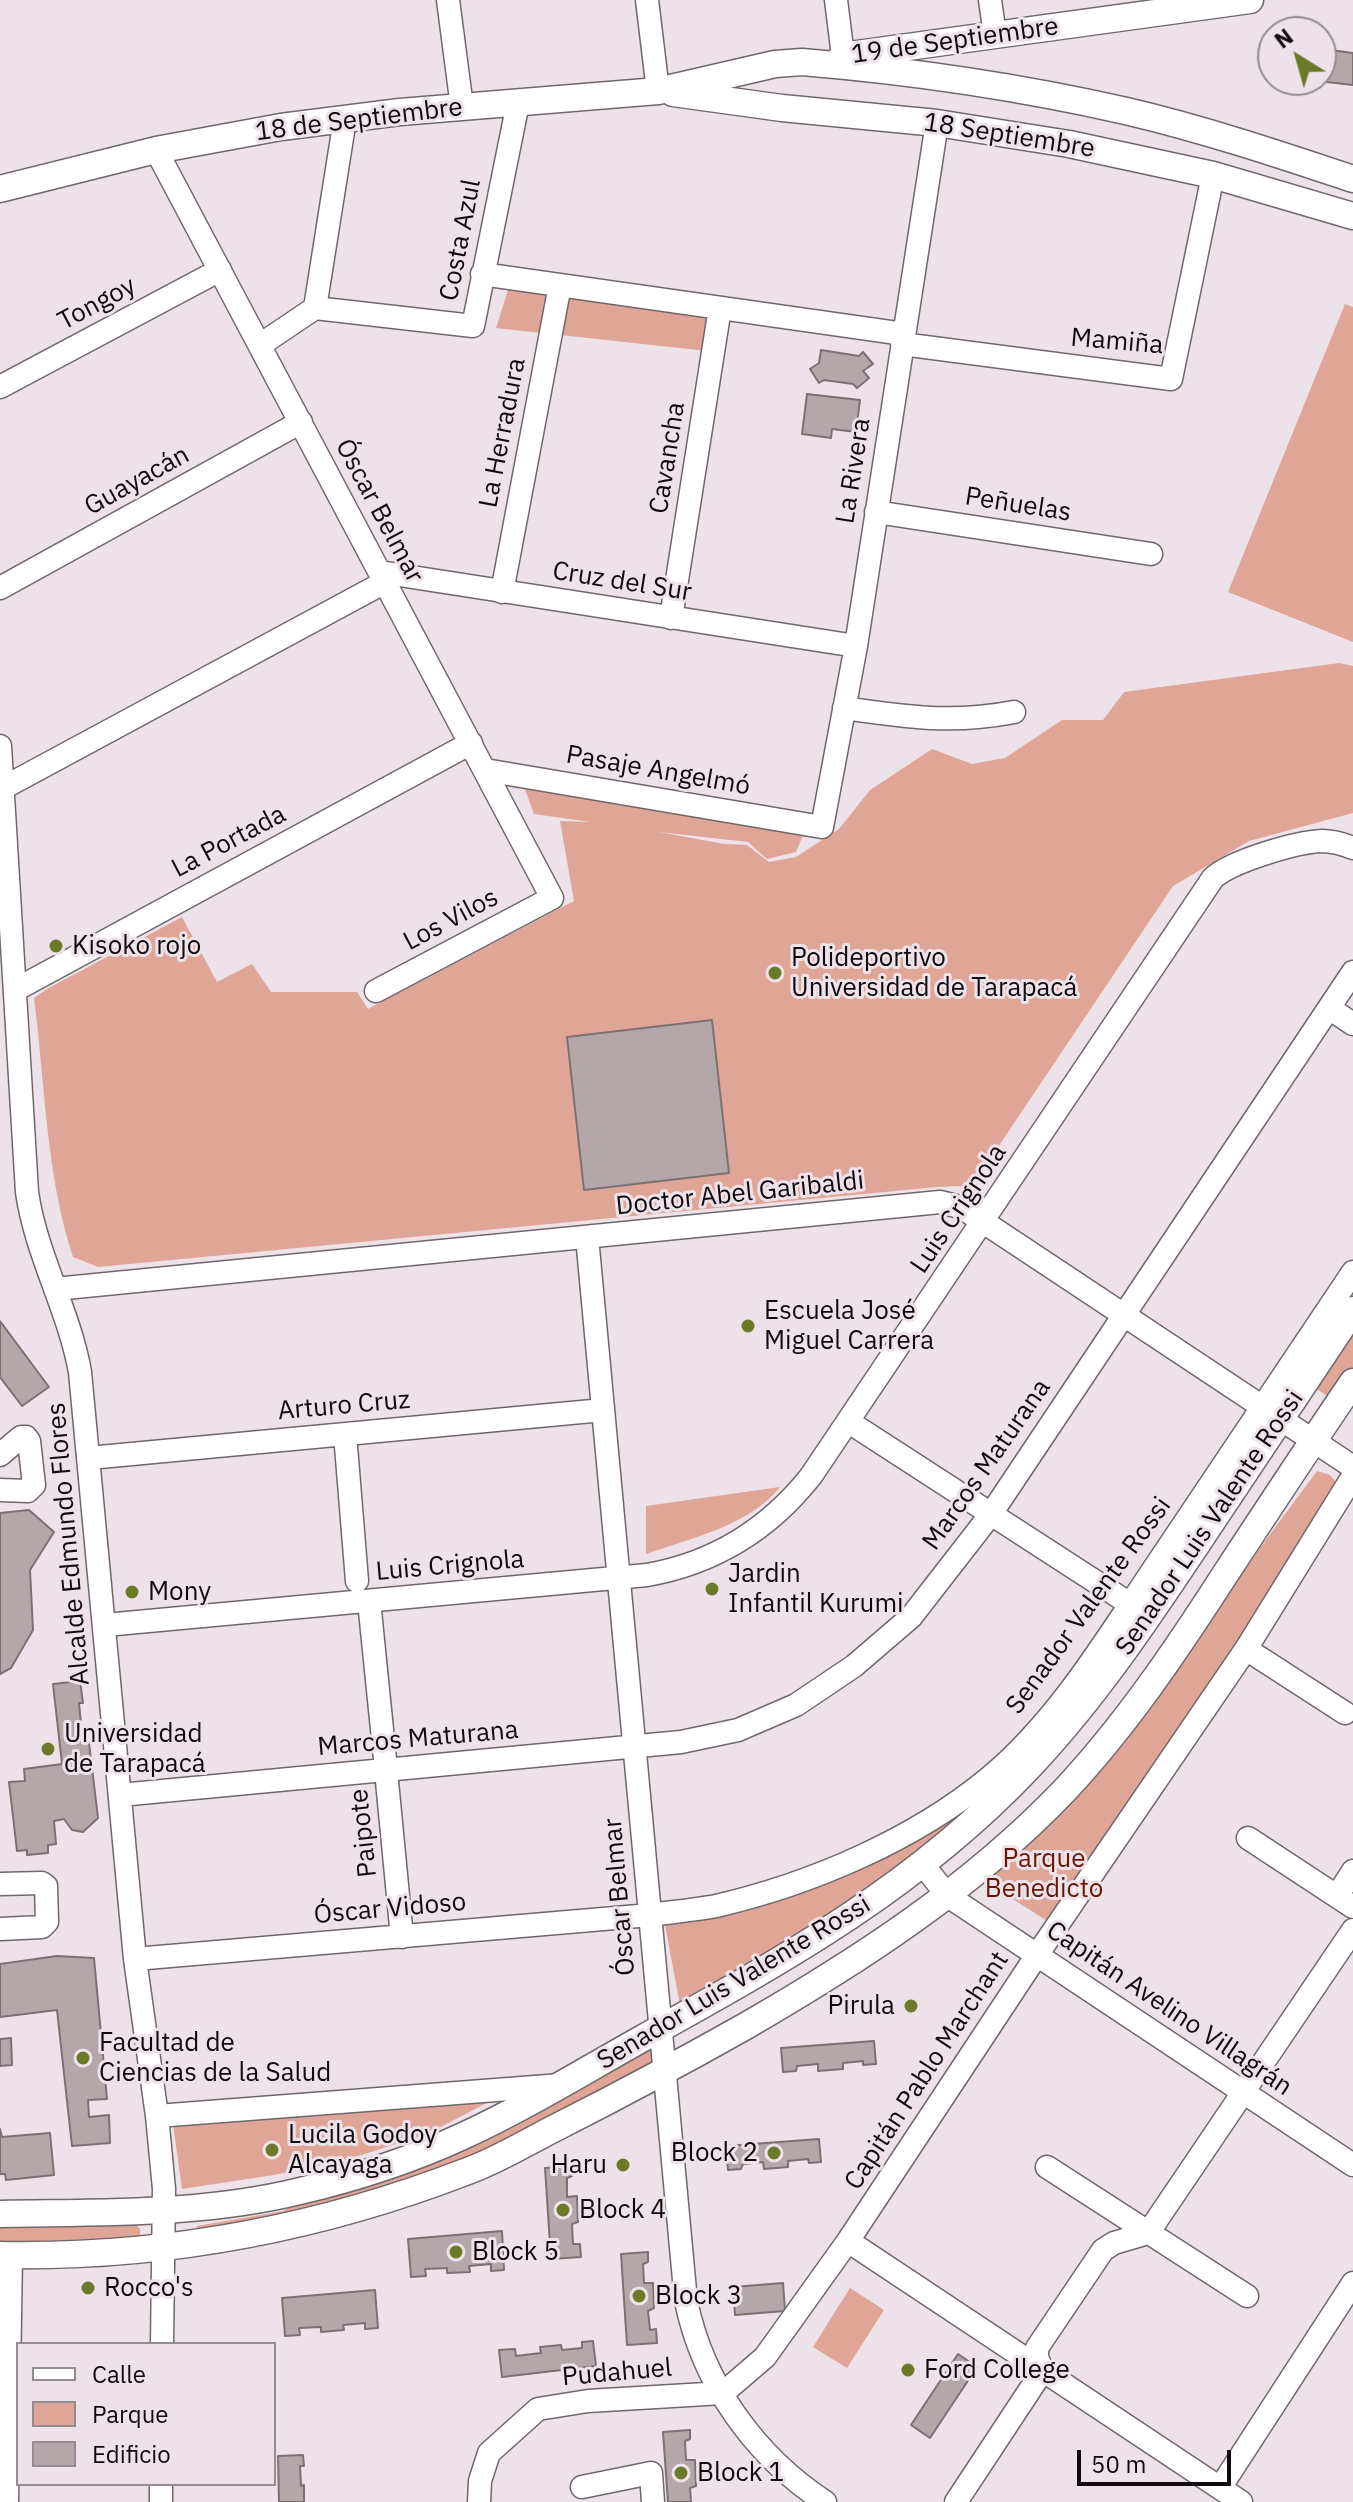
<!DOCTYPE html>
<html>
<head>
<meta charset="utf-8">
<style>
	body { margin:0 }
	#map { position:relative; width:1353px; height:2502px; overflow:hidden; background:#ede2e9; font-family:"IBM Plex Sans",sans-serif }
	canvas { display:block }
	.legend { position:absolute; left:16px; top:2342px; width:260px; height:144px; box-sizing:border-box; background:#ede2e9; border:2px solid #948c91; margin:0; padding:10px 14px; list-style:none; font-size:24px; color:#0e0a0d }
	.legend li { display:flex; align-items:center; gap:16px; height:40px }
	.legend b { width:40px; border:2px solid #948c91 }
	.north { position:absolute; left:1257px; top:16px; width:80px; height:80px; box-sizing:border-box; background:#ede2e9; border:2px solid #948c91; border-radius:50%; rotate:323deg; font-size:22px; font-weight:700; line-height:32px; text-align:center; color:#0e0a0d }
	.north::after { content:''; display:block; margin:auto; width:28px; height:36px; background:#6a7a29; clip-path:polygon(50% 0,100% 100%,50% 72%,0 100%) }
	.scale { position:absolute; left:1077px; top:2450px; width:154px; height:36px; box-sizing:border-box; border:4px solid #0e0a0d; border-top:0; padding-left:10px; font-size:24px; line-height:28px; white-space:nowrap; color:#0e0a0d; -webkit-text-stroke:6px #ede2e9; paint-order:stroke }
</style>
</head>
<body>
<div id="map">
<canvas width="1353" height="2502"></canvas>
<ul class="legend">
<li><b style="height:10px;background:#fff"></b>Calle</li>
<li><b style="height:22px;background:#dfa597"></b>Parque</li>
<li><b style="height:22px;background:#b4a7a9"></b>Edificio</li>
</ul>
<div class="north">N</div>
<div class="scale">50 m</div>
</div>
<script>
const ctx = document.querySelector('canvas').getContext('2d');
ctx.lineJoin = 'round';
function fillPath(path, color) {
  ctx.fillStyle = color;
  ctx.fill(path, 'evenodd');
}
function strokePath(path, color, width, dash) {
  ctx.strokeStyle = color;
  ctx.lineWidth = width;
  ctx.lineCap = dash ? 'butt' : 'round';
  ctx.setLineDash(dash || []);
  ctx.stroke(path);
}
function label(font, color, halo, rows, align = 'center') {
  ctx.font = font + ' "IBM Plex Sans",sans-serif';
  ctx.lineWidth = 6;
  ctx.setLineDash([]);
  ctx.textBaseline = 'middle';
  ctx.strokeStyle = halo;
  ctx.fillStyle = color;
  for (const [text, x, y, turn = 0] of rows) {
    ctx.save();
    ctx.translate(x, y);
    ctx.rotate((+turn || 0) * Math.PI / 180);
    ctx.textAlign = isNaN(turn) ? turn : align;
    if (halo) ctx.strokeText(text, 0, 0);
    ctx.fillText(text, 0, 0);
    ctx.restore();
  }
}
fillPath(new Path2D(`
	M509 287 724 317 707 351 496 328Z
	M1345 304 1353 307V642L1228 592Z
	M1339 663 1353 666V813L1249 841 1173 886 968 1192 960 1186 937 1187 98 1267 73 1257C46 1175 45 1083 34 998L47 989 182 917 217 982 252 964 271 992H357L368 1009 574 901 560 821 591 822 534 814 522 781 804 833 796 852 767 859 748 842 659 832 724 844 747 845 769 862 796 857 839 829 870 790 932 749 972 764 1005 758 1062 720H1103L1124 692Z
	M1353 1332V1368L1332 1399 1315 1388Z
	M1317 1471 1330 1475 1340 1487 1052 1924 991 1885 993 1876 1039 1827 1136 1715Z
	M780 1487C749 1526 691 1538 646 1554V1506Z
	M987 1793 972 1812 844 1912 680 2005 665 1925 820 1881Z
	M652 2045 656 2062 479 2157 372 2193 196 2234 197 2226 284 2211 296 2199Z
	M506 2093 427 2134 343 2161 274 2175 182 2189 173 2124Z
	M133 2222 140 2229V2238L0 2247V2227Z
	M850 2288 884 2310 847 2368 813 2347Z`), '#dfa597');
const building = new Path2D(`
	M1323 49 1353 53V85L1318 81 1321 80Z
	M821 350 859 356 863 352 873 364 863 371 869 378 857 388 853 384 824 380 819 383 810 369 819 363Z
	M807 394 860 400 856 432 832 429 831 438 802 434Z
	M712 1020 729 1173 584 1190 567 1037Z
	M0 1321 49 1387 22 1406 0 1377Z
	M29 1510 54 1532 30 1570 33 1630 11 1668 0 1674V1513Z
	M80 1681 83 1703H79L83 1744 89 1743 98 1818 83 1832 72 1830 64 1819 54 1821 56 1844 48 1845V1853L27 1855V1850L17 1851 9 1782 25 1781 24 1769 62 1764 53 1684Z
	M57 1956 94 1958 107 2099 88 2100 89 2117 109 2115 110 2143 72 2146 57 2010 0 2017V1964Z
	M11 2038 12 2065 0 2066V2039Z
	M874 2041 876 2064 863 2065V2061L843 2063V2069L818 2071V2064L797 2066 796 2071 783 2072 781 2048Z
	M0 2129 2 2137 50 2133 54 2175 6 2180 5 2174H0Z
	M819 2139 821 2162 809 2163 808 2159 788 2161V2167L764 2169 763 2162 743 2164 741 2169 728 2170 726 2146Z
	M571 2166 572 2176 567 2178V2197L577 2196 578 2222 572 2224 573 2244H580L581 2257 551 2259 545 2168Z
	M502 2231 504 2270 491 2271V2264L469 2266 470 2272 447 2273V2268L425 2269 426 2276 411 2277 408 2239Z
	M648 2252V2262L643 2264 644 2283H653L654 2308 648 2311 650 2330 656 2329 657 2343 627 2345 621 2254Z
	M783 2283 785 2311 735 2315 733 2287Z
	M375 2290 378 2328 365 2329V2323L343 2325 344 2330 321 2332V2327L299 2328 300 2335 285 2336 282 2298Z
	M593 2341 596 2366 502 2377 499 2350 515 2349 516 2356 541 2353 540 2347 561 2345 562 2350 582 2348V2342Z
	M958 2354 977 2367 930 2438 911 2425Z
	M690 2430V2439L685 2441 686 2460H695L696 2486 690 2488 691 2502H668L663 2432Z
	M303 2455 304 2466H300L301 2486 304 2485V2502H279L278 2456Z`);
fillPath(building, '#b4a7a9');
strokePath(building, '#7d7073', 2);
const minor = new Path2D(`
	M448 0 462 107
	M647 0 658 91
	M836 0 843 56
	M990 0 995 35
	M156 150 552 898 376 991
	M482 274 904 334
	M315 308 473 326 518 103
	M902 344 1171 379 1213 175
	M260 345 315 308 345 119
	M0 387 220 270
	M876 512 1151 554
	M380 572 856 646
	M0 588 301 422
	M502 592 560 285
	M671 618 720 308
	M844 708C906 717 952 724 1014 712
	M0 746 27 1192C36 1255 69 1310 80 1372L135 1959 157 2116 164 2189 162 2344
	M485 770 822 827 856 646 937 123
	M3 788 385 582
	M15 990 471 743
	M1329 1008 1353 1024
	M587 1237 686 2301C703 2384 755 2456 825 2502
	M55 1289 940 1202 960 1207 970 1213 1353 1467
	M849 1422 1130 1604
	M345 1434 357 1581
	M0 1455 21 1437H26L29 1441 34 1485 28 1491 0 1490
	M89 1458 603 1410
	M369 1601 385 1759
	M105 1625 647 1575C715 1563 769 1529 811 1476L1213 878C1232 861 1296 842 1322 841 1333 841 1343 844 1353 848
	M1246 1649 1345 1713
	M386 1771 402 1937
	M120 1795 681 1742 738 1730 796 1705 854 1666 911 1617 991 1514 1353 972
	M1248 1838 1353 1907
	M923 1865 948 1896 1353 2165
	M0 1884 42 1883 46 1886 47 1922 42 1927 0 1929
	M1337 1896 1353 1871
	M135 1959 650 1915C672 1912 695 1910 716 1906 811 1884 914 1840 989 1778 1058 1721 1107 1638 1157 1564 1222 1467 1288 1369 1353 1272
	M157 2116 561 2085
	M1047 2167 1247 2296
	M848 2241 1241 2502
	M723 2393 765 2357 848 2241 1037 1955 1246 1649 1353 1476
	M582 2487 651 2473 653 2502
	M1220 2488 1353 2283
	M7 2502 11 2255
	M161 2502V2484
	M479 2502 480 2481 489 2453 538 2409 588 2401 723 2393
	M956 2502 1043 2370 1037 2358V2348L1103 2250 1114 2243 1148 2233 1353 1930`);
const major = new Path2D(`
	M842 56 1250 0
	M673 93 782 108 937 123 1069 144 1213 175 1353 216
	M0 189 156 150 281 127 400 112 658 91 775 64 802 62C911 71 1020 87 1126 111 1203 129 1278 154 1353 179
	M0 2214C100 2212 203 2215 300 2191 355 2178 411 2160 463 2136 526 2107 584 2071 645 2037 787 1958 917 1886 1030 1766 1097 1695 1151 1613 1205 1532 1254 1458 1303 1384 1353 1310
	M0 2255C159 2258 317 2229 465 2172 497 2161 527 2142 557 2127 620 2095 682 2062 744 2027 860 1960 971 1888 1064 1791 1126 1725 1177 1649 1226 1573 1268 1509 1310 1445 1353 1382`);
strokePath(minor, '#70676d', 25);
strokePath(major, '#70676d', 29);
strokePath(minor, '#fff', 22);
strokePath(major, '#fff', 26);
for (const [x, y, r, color] of [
	[56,946,8,"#6a7a29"],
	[775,973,8,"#6a7a29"],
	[748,1326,8,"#6a7a29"],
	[712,1589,8,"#6a7a29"],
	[132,1592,8,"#6a7a29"],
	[48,1749,8,"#6a7a29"],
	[911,2006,8,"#6a7a29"],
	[83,2058,8,"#6a7a29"],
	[272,2150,8,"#6a7a29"],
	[774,2153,8,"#6a7a29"],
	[623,2165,8,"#6a7a29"],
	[563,2210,8,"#6a7a29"],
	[456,2252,8,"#6a7a29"],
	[88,2288,8,"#6a7a29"],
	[639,2296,8,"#6a7a29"],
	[908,2370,8,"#6a7a29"],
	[681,2473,8,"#6a7a29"]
]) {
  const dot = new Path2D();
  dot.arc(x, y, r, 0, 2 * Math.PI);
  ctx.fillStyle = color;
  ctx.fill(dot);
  strokePath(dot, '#ede2e9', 3);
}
label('26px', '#0e0a0d', '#ede2e9', [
	["19 de Septiembre",955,41,-8],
	["18 de Septiembre",359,120,-7],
	["18 Septiembre",1009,136,9],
	["Costa Azul",461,240,-79],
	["Tongoy",97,304,-28],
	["Mamiña",1117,342,5],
	["La Herradura",503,433,-79],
	["Cavancha",668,458,-81],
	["La Rivera",854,471,-81],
	["Guayacán",137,481,-29],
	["Peñuelas",1018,505,9],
	["Óscar Belmar",379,511,62],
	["Cruz del Sur",622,582,9],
	["Pasaje Angelmó",658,771,10],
	["La Portada",229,842,-28],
	["Los Vilos",451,920,-28],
	["Doctor Abel Garibaldi",740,1194,-6],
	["Luis Crignola",959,1209,-56],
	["Arturo Cruz",344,1406,-5],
	["Marcos Maturana",987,1465,-55],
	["Senador Luis Valente Rossi",1210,1523,-56],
	["Alcalde Edmundo Flores",69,1544,-95],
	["Luis Crignola",450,1566,-5],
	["Senador Valente Rossi",1089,1606,-54],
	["Marcos Maturana",418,1739,-5],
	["Paipote",364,1833,-96],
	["Óscar Belmar",620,1897,-95],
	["Óscar Vidoso",390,1909,-5],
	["Senador Luis Valente Rossi",734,1983,-31],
	["Capitán Avelino Villagrán",1169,2009,34],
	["Capitán Pablo Marchant",927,2071,-57],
	["Pudahuel",617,2373,-5]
]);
label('26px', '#0e0a0d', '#ede2e9', [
	["Kisoko rojo",72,946],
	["Polideportivo",791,958],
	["Universidad de Tarapacá",791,988],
	["Escuela José",764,1311],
	["Miguel Carrera",764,1341],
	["Jardin",728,1574],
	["Infantil Kurumi",728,1604],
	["Mony",148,1592],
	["Universidad",64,1734],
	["de Tarapacá",64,1764],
	["Pirula",895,2006,"right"],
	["Facultad de",99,2043],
	["Ciencias de la Salud",99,2073],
	["Lucila Godoy",288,2135],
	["Alcayaga",288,2165],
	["Block 2",758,2153,"right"],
	["Haru",607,2165,"right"],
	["Block 4",579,2210],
	["Block 5",472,2252],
	["Rocco's",104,2288],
	["Block 3",655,2296],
	["Ford College",924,2370],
	["Block 1",697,2473]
], 'left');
label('26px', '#681704', '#ede2e9', [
	["Parque",1044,1859],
	["Benedicto",1044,1889]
]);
</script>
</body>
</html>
